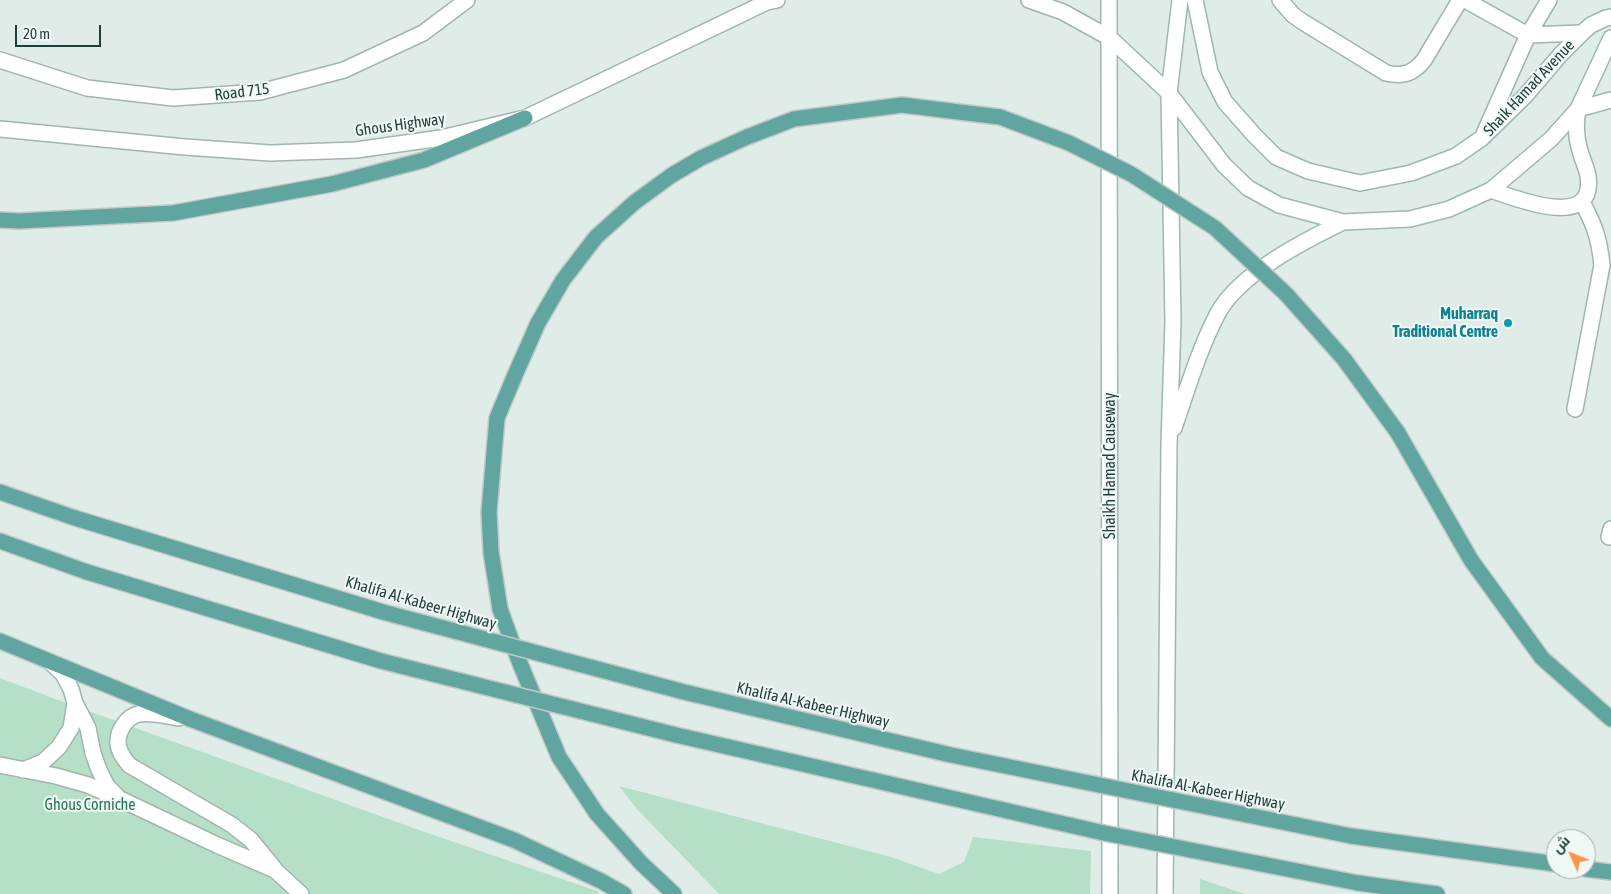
<!DOCTYPE html>
<html>
<head>
<meta charset="utf-8">
<style>
	body { margin:0 }
	#map { position:relative; width:1611px; height:894px; overflow:hidden; background:#dfece8; font-family:"Asap Condensed",Cairo,sans-serif }
	canvas { display:block }
	.north { position:absolute; left:1546px; top:829px; width:50px; height:50px; box-sizing:border-box; background:#f0f8f5; border:1px solid #9cadaa; border-radius:50%; rotate:314deg; font-size:14px; font-weight:700; line-height:20px; text-align:center; color:#1f3d3a }
	.north::after { content:''; display:block; margin:auto; width:18px; height:22px; background:#fc964d; clip-path:polygon(50% 0,100% 100%,50% 72%,0 100%) }
	.scale { position:absolute; left:15px; top:25px; width:86px; height:22px; box-sizing:border-box; border:2px solid #1f3d3a; border-top:0; padding-left:6px; font-size:15px; line-height:18px; white-space:nowrap; color:#1f3d3a; -webkit-text-stroke:4px #f0f8f5; paint-order:stroke }
</style>
</head>
<body>
<div id="map">
<canvas width="1611" height="894"></canvas>
<div class="north">ش</div>
<div class="scale">20 m</div>
</div>
<script>
const ctx = document.querySelector('canvas').getContext('2d');
ctx.lineJoin = 'round';
function fillPath(path, color) {
  ctx.fillStyle = color;
  ctx.fill(path, 'evenodd');
}
function strokePath(path, color, width, dash) {
  ctx.strokeStyle = color;
  ctx.lineWidth = width;
  ctx.lineCap = dash ? 'butt' : 'round';
  ctx.setLineDash(dash || []);
  ctx.stroke(path);
}
function label(font, color, halo, rows, align = 'center') {
  ctx.font = font + ' "Asap Condensed",sans-serif';
  ctx.lineWidth = 4;
  ctx.setLineDash([]);
  ctx.textBaseline = 'middle';
  ctx.strokeStyle = halo;
  ctx.fillStyle = color;
  for (const [text, x, y, turn = 0] of rows) {
    ctx.save();
    ctx.translate(x, y);
    ctx.rotate((+turn || 0) * Math.PI / 180);
    ctx.textAlign = isNaN(turn) ? turn : align;
    if (halo) ctx.strokeText(text, 0, 0);
    ctx.fillText(text, 0, 0);
    ctx.restore();
  }
}
fillPath(new Path2D(`
	M0 678 55 699 419 830 597 891 600 894H0Z
	M619 786 891 857 939 874 964 862 973 837 1091 851 1090 894H719L636 808Z
	M1200 879 1245 894H1247H1200Z`), '#b6dfc8');
const lane = new Path2D(`
	M1280 0 1293 15 1303 22 1386 73C1403 77 1414 73 1424 60L1460 0
	M1465 0 1528 35
	M1609 537 1611 529
	M75 703 88 728 93 753 99 770 107 786 117 796
	M179 718C167 716 152 712 139 714 127 716 117 731 118 744 119 753 124 758 129 765L232 825 251 840 274 868
	M0 765 56 776 88 785 118 798 217 845 275 870 301 894
	M23 770 43 762 59 747 71 728 75 703 71 689 63 674 50 662`);
const street = new Path2D(`
	M1029 0 1063 12 1110 38
	M1528 35 1582 33
	M0 60 87 88 173 98 260 92 344 70 423 33 467 0
	M0 129 185 147 270 153 356 150 441 138 525 118 767 2 777 0
	M1483 136 1528 35 1549 0
	M1491 190C1517 199 1596 231 1588 176 1587 169 1583 161 1581 154 1576 139 1575 125 1578 109
	M1575 409 1602 265C1599 238 1595 226 1582 202`);
const secondary = new Path2D(`
	M1109 0 1110 894
	M1195 0 1210 72 1225 102 1255 136 1276 157 1308 171 1360 183 1411 173 1456 156 1482 138 1526 95 1561 54 1582 33 1591 25 1606 18 1611 17
	M767 2 771 0
	M1110 38 1169 93 1224 165 1248 188 1279 205 1343 222 1410 219 1449 209 1491 190 1551 139 1578 109 1611 38
	M1578 109 1611 100
	M1174 428C1187 390 1199 349 1218 313 1239 274 1304 241 1343 222
	M1165 894 1169 444 1173 321 1169 93 1180 0`);
const primary = new Path2D(`
	M0 220 19 221 173 213 332 184 424 160 525 118
	M1398 433 1471 560 1542 658 1611 719
	M0 492 75 518
	M0 541 87 572
	M0 641 190 719 514 840 601 881 624 894
	M1351 836 1556 864
	M1586 869 1611 872
	M1358 883 1437 894
	M674 894 641 863 597 814 559 757 519 661 500 609 491 552 489 512 497 418 515 375 538 323 563 280 596 237 635 202 672 175 701 158 747 137 794 119 902 105 1000 117`);
strokePath(lane, '#a2b4b0', 18);
strokePath(street, '#a2b4b0', 18);
strokePath(secondary, '#9db8b3', 18);
strokePath(primary, '#c0c9c8', 18);
strokePath(lane, '#fff', 15);
strokePath(street, '#fff', 15);
strokePath(secondary, '#fff', 15);
strokePath(primary, '#60a59f', 15);
const primaryBridge = new Path2D(`
	M1000 117 1069 143 1131 174 1215 228 1286 294 1344 359 1398 433
	M75 518 383 612 684 692 951 755 1351 836
	M87 572 381 661 676 735 1104 833 1358 883`);
strokePath(primaryBridge, '#c0c9c8', 18, []);
strokePath(primaryBridge, '#60a59f', 15);
for (const [x, y, r, color] of [
	[1508,323,5,"#0f9aa8"]
]) {
  const dot = new Path2D();
  dot.arc(x, y, r, 0, 2 * Math.PI);
  ctx.fillStyle = color;
  ctx.fill(dot);
  strokePath(dot, '#f0f8f5', 2);
}
label('16px', '#1f3d3a', '#f0f8f5', [
	["Shaik Hamad Avenue",1529,88,-47],
	["Road 715",242,92,-7],
	["Ghous Highway",400,125,-8],
	["Shaikh Hamad Causeway",1110,466,-90],
	["Khalifa Al-Kabeer Highway",421,603,16],
	["Khalifa Al-Kabeer Highway",813,705,13],
	["Khalifa Al-Kabeer Highway",1208,790,11]
]);
label('bold 16px', '#0d838f', '#f0f8f5', [
	["Muharraq",1498,314],
	["Traditional Centre",1498,332]
], 'right');
label('16px', '#267753', '#f0f8f5', [
	["Ghous Corniche",90,805]
]);
</script>
</body>
</html>
